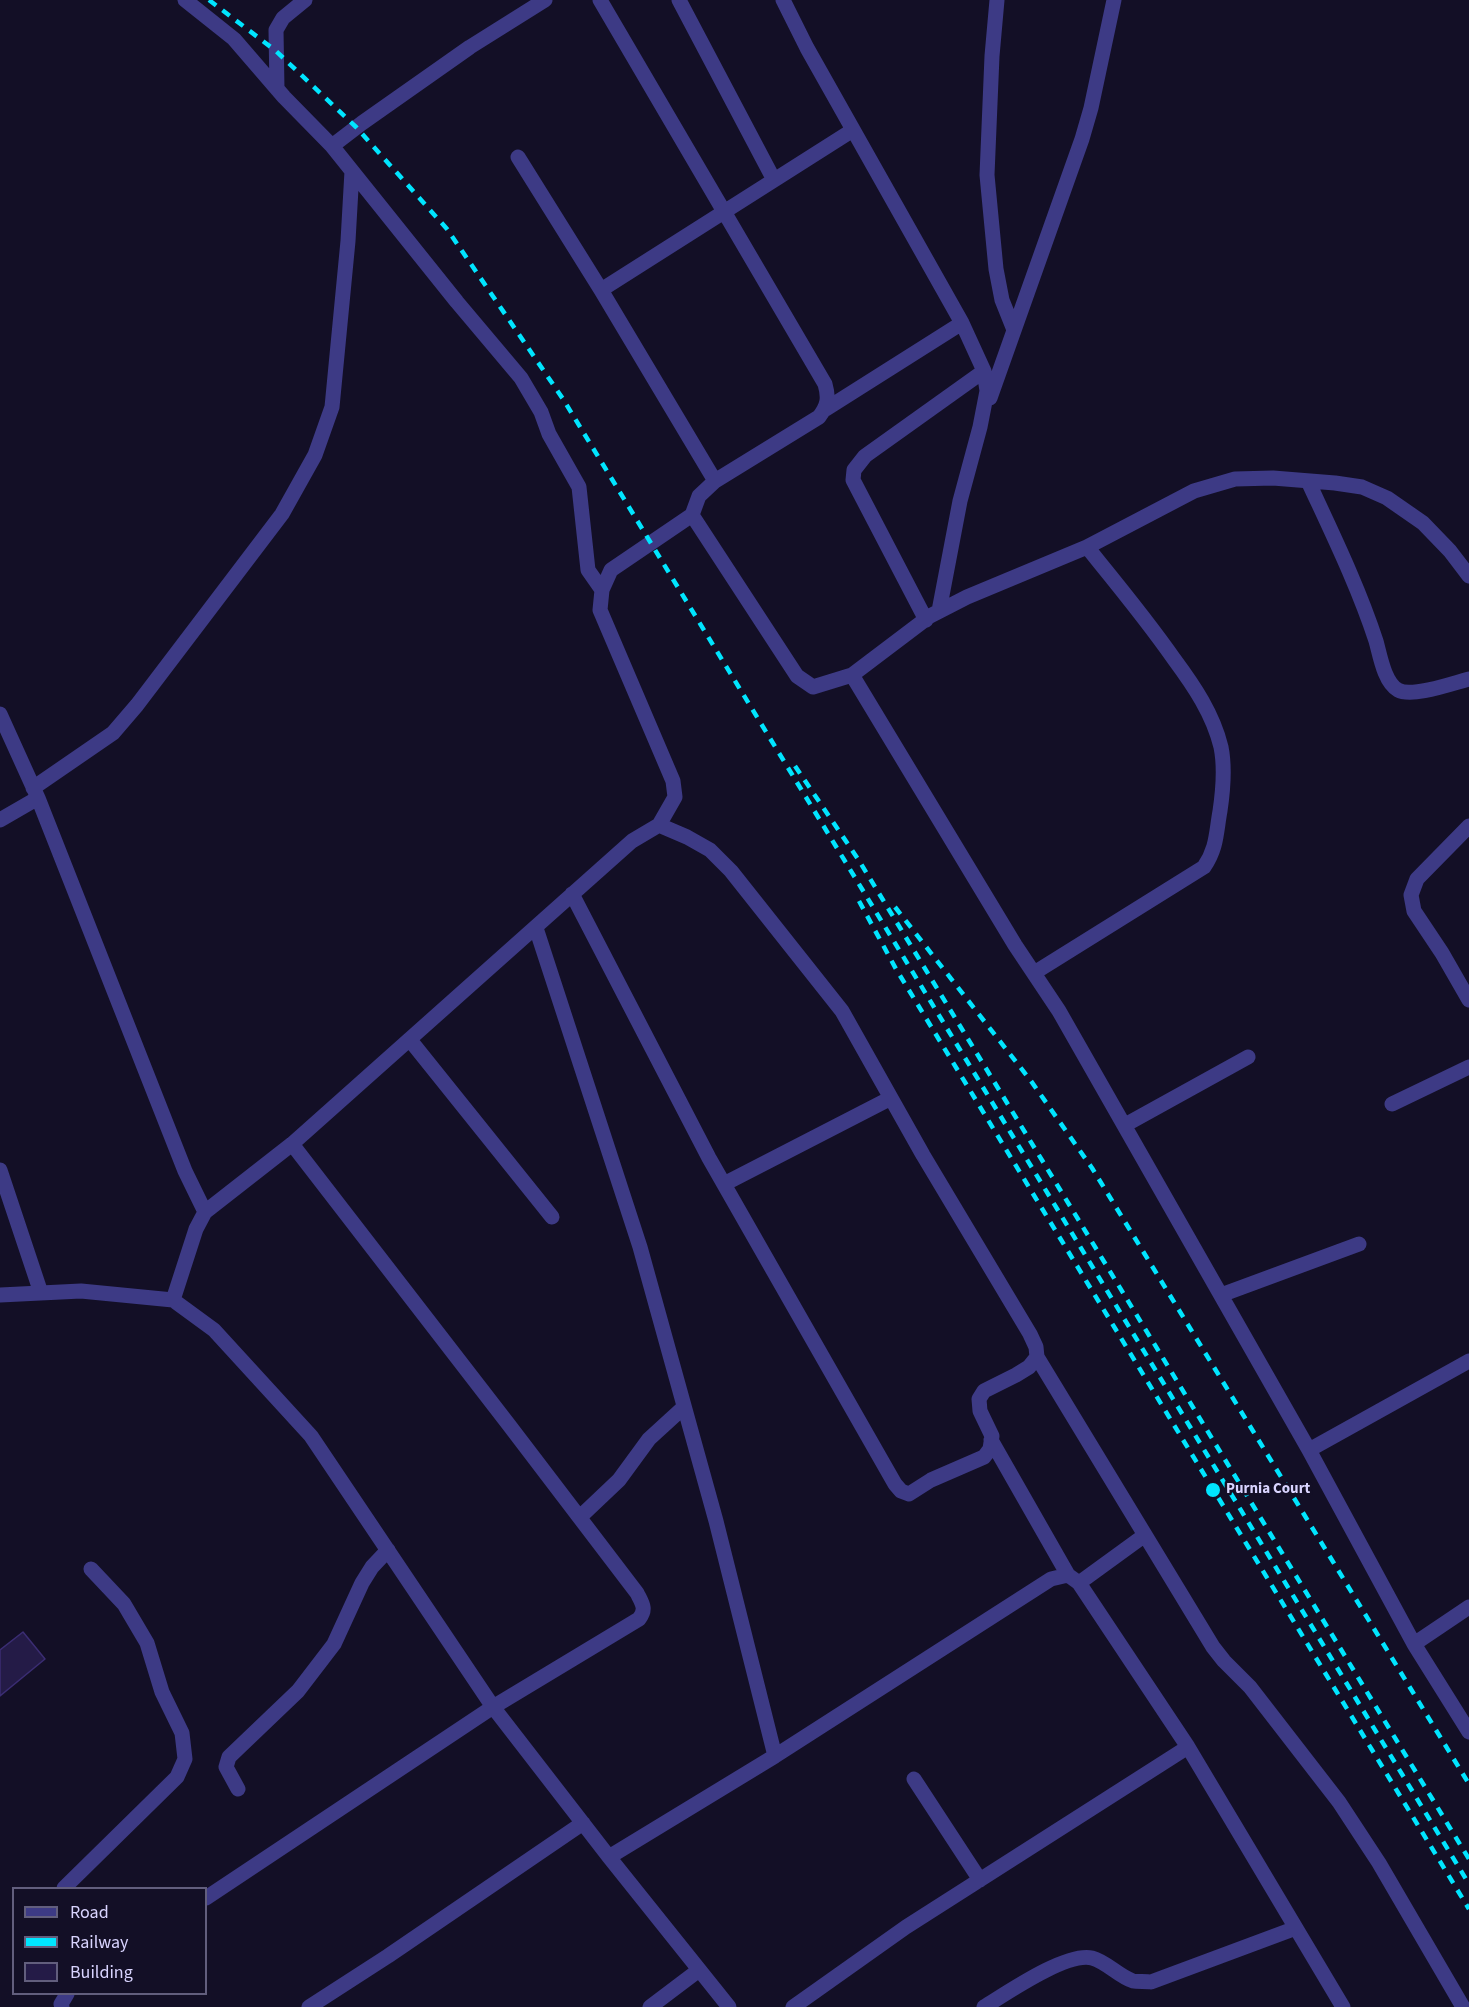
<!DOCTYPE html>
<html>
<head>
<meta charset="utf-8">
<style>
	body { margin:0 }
	#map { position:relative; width:1469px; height:2007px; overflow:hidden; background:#130f26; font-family:"Source Sans 3",sans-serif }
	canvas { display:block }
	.legend { position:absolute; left:12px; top:1887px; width:195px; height:108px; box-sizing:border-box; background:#130f26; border:2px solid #625e7d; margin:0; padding:8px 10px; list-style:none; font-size:18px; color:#d9d4ff }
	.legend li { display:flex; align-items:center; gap:12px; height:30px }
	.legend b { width:30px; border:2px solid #625e7d }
</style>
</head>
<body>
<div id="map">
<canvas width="1469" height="2007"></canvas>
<ul class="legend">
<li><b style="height:8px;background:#3d3a85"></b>Road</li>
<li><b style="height:8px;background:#00e5ff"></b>Railway</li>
<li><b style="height:16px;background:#241b47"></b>Building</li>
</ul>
</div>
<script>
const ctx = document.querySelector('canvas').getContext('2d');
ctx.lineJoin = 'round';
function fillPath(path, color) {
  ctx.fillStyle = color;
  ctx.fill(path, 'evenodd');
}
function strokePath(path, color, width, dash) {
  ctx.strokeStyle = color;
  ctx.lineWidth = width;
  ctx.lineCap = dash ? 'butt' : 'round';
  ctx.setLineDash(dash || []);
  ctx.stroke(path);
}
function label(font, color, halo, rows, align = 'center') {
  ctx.font = font + ' "Source Sans 3",sans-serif';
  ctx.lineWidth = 5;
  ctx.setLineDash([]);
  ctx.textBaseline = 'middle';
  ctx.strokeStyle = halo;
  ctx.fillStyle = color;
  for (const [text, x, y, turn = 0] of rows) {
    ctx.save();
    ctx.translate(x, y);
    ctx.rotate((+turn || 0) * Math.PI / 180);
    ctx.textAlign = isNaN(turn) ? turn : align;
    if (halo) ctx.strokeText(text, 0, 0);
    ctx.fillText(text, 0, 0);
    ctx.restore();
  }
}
const building = new Path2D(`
	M23 1632 45 1659 0 1696V1650Z`);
fillPath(building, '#241b47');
strokePath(building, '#3b2d73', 1.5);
strokePath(new Path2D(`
	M185 0 234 39 284 97 332 146 457 302 521 378 541 412 549 434 579 487 588 570 602 590
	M679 0 774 180
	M783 0 807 48 962 323 984 371 987 391 980 427 960 501 939 611
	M997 0 992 56 987 175 996 269 1002 300 1014 330
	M277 89 276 30 283 18 305 0
	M332 146 362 123 470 47 545 0
	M518 157 601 290 715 481
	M601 290 853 130
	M990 398 1082 139 1091 108 1114 0
	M826 409 962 323
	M1308 481C1332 533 1358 586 1376 641 1380 655 1384 682 1398 690 1412 698 1453 683 1469 679
	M692 515 797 676 813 687 852 675 930 616 967 597 1087 547 1194 491 1235 479 1273 478 1335 483 1362 487 1387 498 1423 523 1450 551 1469 576
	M926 620 853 480 854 470 865 456 984 371
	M852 675 1015 945 1059 1011 1309 1450 1414 1644 1469 1732
	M0 714 38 798 185 1171 205 1212
	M33 788 113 733 137 705 282 514 315 455 332 407 348 241 352 171
	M0 820 38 798
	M1469 826 1417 879 1411 895 1414 911 1442 953 1469 1000
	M572 894 709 1158 895 1484 901 1491 909 1494 931 1480 984 1457 990 1449 992 1436 980 1411 979 1399 984 1391 1016 1375 1029 1367 1037 1357 1036 1347 1030 1334 923 1155 842 1011 731 871 710 850 687 837 659 825
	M536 928 640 1247 716 1521 775 1756
	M1034 973 1204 867C1217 848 1216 833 1220 811 1223 791 1225 767 1221 747 1213 714 1194 686 1174 659 1147 620 1117 584 1087 547
	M410 1040 552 1217
	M1392 1104 1469 1067
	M1125 1125 1248 1057
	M0 1170 41 1293
	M724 1184 891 1098
	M0 1295 81 1291 173 1300 214 1330 311 1436 493 1707 609 1857 729 2007
	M1221 1295 1359 1244
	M173 1300 196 1229 205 1212 292 1144 632 841 659 825 675 797 673 781 600 610 602 590 611 570 692 515 699 496 715 481 819 417C828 405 829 398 825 384L600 0
	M1037 1357 1213 1647 1224 1661 1250 1687 1339 1802 1379 1863 1463 2007
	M991 1440 1068 1575
	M1309 1450 1469 1361
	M580 1517 619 1480 649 1439 684 1407
	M1079 1583 1145 1535
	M1414 1644 1469 1607
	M914 1779 980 1880
	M238 1789 226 1767 229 1757 298 1691 334 1644 362 1583 372 1567 388 1550
	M609 1857 775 1756 1051 1579 1068 1575 1079 1583 1188 1747 1343 2007
	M64 1888 177 1777 185 1759 182 1733 162 1692 147 1643 124 1604 91 1569
	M206 1898 493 1707 639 1619C647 1609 642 1603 637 1593L509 1425 292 1144
	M62 2007 61 2004 67 1994
	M309 2007 388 1956 583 1823
	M650 2007 699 1970
	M793 2007 906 1927 1188 1747
	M984 2007C1007 1993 1066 1952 1092 1958 1107 1962 1118 1976 1133 1981 1138 1982 1146 1981 1151 1982L1296 1928`), '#3d3a85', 15);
strokePath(new Path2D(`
	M209 0 276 51 356 127 447 229 563 399 1469 1884
	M795 766 858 859 1469 1859
	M859 901 896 969 1469 1909
	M895 907 1031 1081 1092 1168 1469 1784`), '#00e5ff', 4.5, [9, 8]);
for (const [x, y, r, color] of [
	[1213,1490,8,"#00e5ff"]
]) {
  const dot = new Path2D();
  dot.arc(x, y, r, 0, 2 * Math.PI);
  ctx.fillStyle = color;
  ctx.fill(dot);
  strokePath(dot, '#130f26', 2);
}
label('bold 15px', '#d9d4ff', '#130f26', [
	["Purnia Court",1226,1490]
], 'left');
</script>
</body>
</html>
